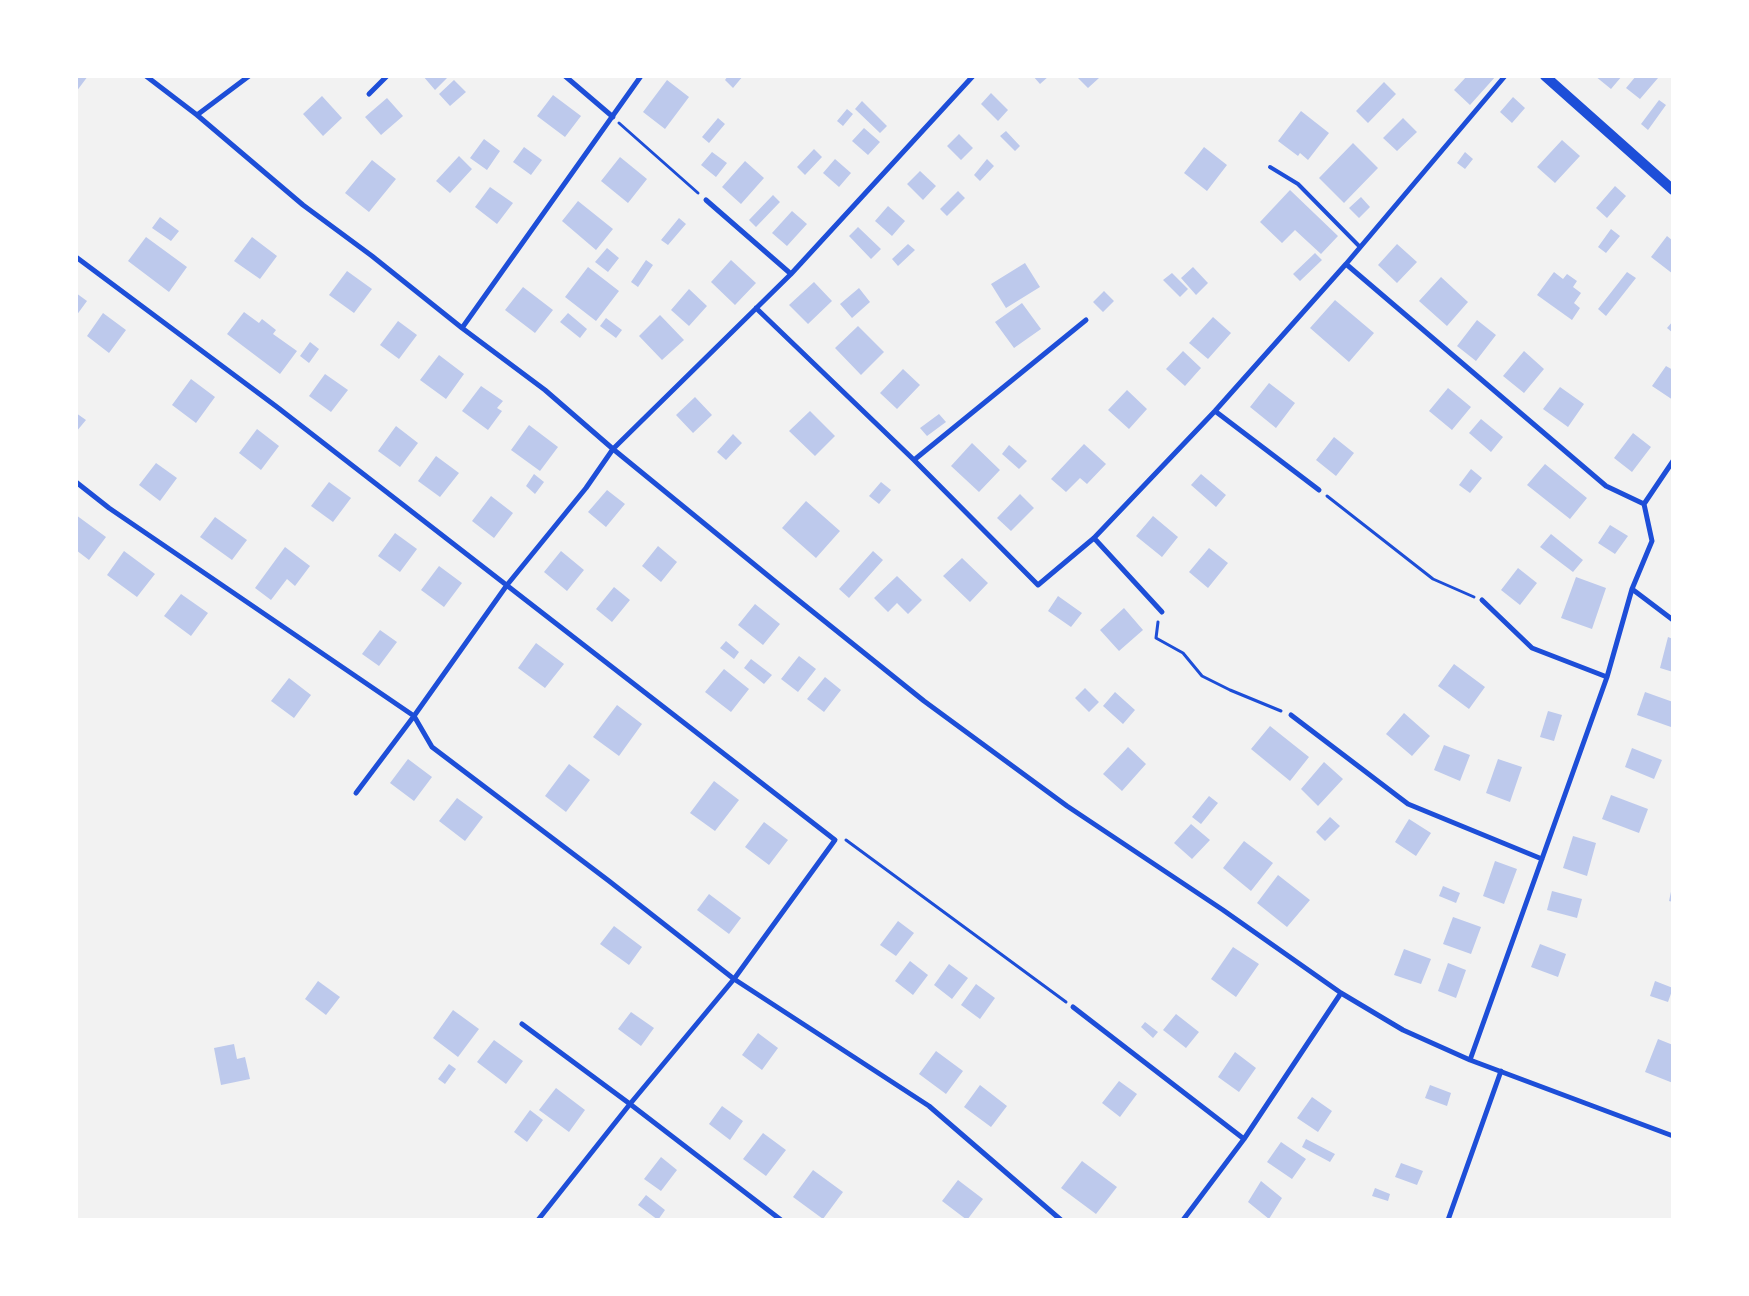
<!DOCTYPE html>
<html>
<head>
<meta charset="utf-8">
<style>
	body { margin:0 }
	#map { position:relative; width:1749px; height:1296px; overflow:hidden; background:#f2f2f2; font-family:Montserrat,sans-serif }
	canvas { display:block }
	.frame { position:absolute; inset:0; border:78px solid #fff; pointer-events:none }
</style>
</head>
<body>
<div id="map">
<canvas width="1749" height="1296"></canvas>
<div class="frame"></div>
</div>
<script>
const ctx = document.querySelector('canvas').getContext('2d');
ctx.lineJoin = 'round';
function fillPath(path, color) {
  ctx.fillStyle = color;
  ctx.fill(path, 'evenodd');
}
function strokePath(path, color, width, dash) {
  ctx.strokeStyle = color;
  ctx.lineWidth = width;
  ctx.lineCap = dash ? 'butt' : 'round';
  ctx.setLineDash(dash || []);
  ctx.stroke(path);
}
fillPath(new Path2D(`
	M76 76H88L76 92Z
	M423 76H449L435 90Z
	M728 76H743L733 88 725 80Z
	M1033 76H1049L1040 84Z
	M1076 76H1097L1099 78 1088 88Z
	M1467 76H1496L1470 105 1454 90Z
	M1595 76H1622L1611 89Z
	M1636 76H1655L1658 78 1640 99 1626 88Z
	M454 80 466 92 450 106 439 94Z
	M667 80 689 97 665 129 643 112Z
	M1384 82 1396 94 1368 123 1356 111Z
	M991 93 1008 110 998 121 981 104Z
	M553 95 581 116 565 137 537 116Z
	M322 96 342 118 323 136 303 114Z
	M1513 97 1525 108 1512 123 1500 112Z
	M387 98 403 116 381 135 365 117Z
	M1659 100 1666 105 1648 130 1641 124Z
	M862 101 887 126 880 133 855 109Z
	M847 109 853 114 843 126 837 121Z
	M1301 111 1329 133 1308 160 1300 153 1298 156 1278 141Z
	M718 118 725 124 709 143 702 137Z
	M1403 118 1417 132 1397 151 1383 138Z
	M864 128 880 142 868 155 852 141Z
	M1006 131 1020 146 1015 151 1000 136Z
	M959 134 973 148 961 160 947 146Z
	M484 139 500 151 487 170 470 158Z
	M1562 140 1580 156 1555 183 1537 167Z
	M1353 143 1378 168 1344 203 1319 178Z
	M524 147 542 160 531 175 513 162Z
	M1204 147 1227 165 1207 191 1184 173Z
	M814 149 822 157 805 175 797 167Z
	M712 152 727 163 716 177 701 165Z
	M1465 152 1473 159 1465 169 1457 163Z
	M459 156 472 169 450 193 436 181Z
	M620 157 647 179 628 203 601 181Z
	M835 159 851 173 839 187 823 173Z
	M987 159 994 166 980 181 974 175Z
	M372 160 396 179 369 212 345 193Z
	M745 161 764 178 741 204 722 187Z
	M920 171 936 186 923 200 907 184Z
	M1615 186 1626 196 1607 218 1596 208Z
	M490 187 513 203 497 224 475 207Z
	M1290 190 1338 236 1321 254 1295 230 1282 243 1260 222Z
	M958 191 965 198 947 216 940 209Z
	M773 195 780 202 756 227 749 220Z
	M1361 197 1370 207 1359 218 1349 208Z
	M578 201 613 229 596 250 562 221Z
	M888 206 905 221 892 236 875 221Z
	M792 211 807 224 787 246 772 233Z
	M160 217 179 231 171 241 152 228Z
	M679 218 686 224 668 245 661 240Z
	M858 227 881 249 871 259 849 236Z
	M1611 229 1620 236 1606 253 1598 247Z
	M1667 236 1673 241V274L1651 257Z
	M146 237 187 267 169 292 128 261Z
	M252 237 277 256 260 279 234 261Z
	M908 244 915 250 898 266 892 259Z
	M1397 244 1417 262 1397 283 1378 265Z
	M607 248 619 258 608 272 595 262Z
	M1315 253 1322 260 1300 281 1293 274Z
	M646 260 653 265 638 287 631 282Z
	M731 260 756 283 735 305 711 282Z
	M1025 263 1040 287 1006 308 991 284Z
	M588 267 619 291 596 321 565 297Z
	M1193 267 1208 283 1196 295 1181 278Z
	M347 271 372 289 354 313 329 295Z
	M1554 272 1563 279 1567 274 1577 281 1573 287 1581 293 1574 303 1580 308 1572 320 1537 295Z
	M1627 272 1636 278 1606 316 1598 309Z
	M1172 273 1188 289 1180 297 1163 280Z
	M1441 277 1468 302 1447 326 1419 301Z
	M814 282 832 301 808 324 789 305Z
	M523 287 553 310 535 333 505 310Z
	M859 288 870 302 852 318 840 304Z
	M689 289 707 306 689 326 671 310Z
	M1104 291 1114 301 1103 312 1093 302Z
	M76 293 87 301 76 316Z
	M1335 300 1374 333 1349 362 1310 328Z
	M1022 303 1041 329 1014 348 995 322Z
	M244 312 259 323 262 319 276 330 273 334 297 351 280 374 227 334Z
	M103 313 126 330 109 353 87 336Z
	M568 313 587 329 580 338 560 322Z
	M660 315 684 340 662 360 639 336Z
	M1213 317 1231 333 1208 359 1189 343Z
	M606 318 622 330 616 338 600 326Z
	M1477 320 1496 335 1476 361 1457 346Z
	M398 321 417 335 399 359 380 345Z
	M1673 321V333L1667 328Z
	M858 326 884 352 861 375 835 348Z
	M310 342 319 349 309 363 300 356Z
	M1183 351 1201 368 1185 386 1166 369Z
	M1524 351 1544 369 1524 393 1503 376Z
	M439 355 464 374 446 399 420 380Z
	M1666 366 1673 370V400L1652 386Z
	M903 369 920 385 897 409 880 393Z
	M325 374 348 390 331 412 309 396Z
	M191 379 215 397 196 423 172 405Z
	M1269 383 1295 403 1276 428 1250 407Z
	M481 386 503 401 497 408 502 411 488 430 462 411Z
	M1560 387 1584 404 1568 427 1543 409Z
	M1448 388 1471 407 1452 430 1429 411Z
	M1127 390 1147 409 1129 429 1108 410Z
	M695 397 712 415 693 433 676 415Z
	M810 411 835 436 815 456 789 431Z
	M76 413 86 420 76 432Z
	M939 414 946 422 927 436 920 428Z
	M1481 419 1503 437 1491 452 1469 433Z
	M529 425 558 447 540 471 511 450Z
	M396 426 418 443 400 467 378 451Z
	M257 429 279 446 261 470 239 453Z
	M1633 433 1651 447 1632 472 1614 458Z
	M733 434 742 443 726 460 717 452Z
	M1334 437 1354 453 1336 476 1316 460Z
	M972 443 1000 470 979 492 951 466Z
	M1084 444 1106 464 1087 484 1080 478 1066 492 1051 479Z
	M1009 445 1027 461 1019 469 1002 454Z
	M436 456 459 473 440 497 418 481Z
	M156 463 177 478 160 501 139 485Z
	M1545 464 1587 498 1570 519 1527 485Z
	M1471 469 1482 478 1470 493 1459 485Z
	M534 474 544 482 535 494 526 486Z
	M1201 474 1226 495 1216 507 1191 485Z
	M329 482 351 498 333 522 311 506Z
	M881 482 891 490 879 504 869 496Z
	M607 490 625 504 606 527 588 512Z
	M1020 494 1034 508 1011 531 997 518Z
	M491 496 513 513 494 538 472 521Z
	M806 501 840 531 816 558 782 528Z
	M76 515 106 537 89 560 76 550Z
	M1153 516 1178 537 1162 557 1136 536Z
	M215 517 247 540 232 560 200 537Z
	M1610 525 1628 536 1615 554 1598 543Z
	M395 533 417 549 400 572 378 556Z
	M1551 534 1583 560 1573 572 1540 547Z
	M658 546 677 562 661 582 642 566Z
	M285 547 310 566 295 586 287 579 271 600 255 588Z
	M1209 548 1228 563 1208 588 1189 572Z
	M124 551 155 574 137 597 107 575Z
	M561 551 584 570 567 591 544 572Z
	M873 551 883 560 849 598 839 589Z
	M962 558 988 583 970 602 943 576Z
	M439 566 462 583 444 607 421 590Z
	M1518 568 1537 583 1520 605 1501 590Z
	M897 576 922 600 908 614 897 603 888 612 874 598Z
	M1576 577 1606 588 1592 629 1561 618Z
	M614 587 630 600 612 622 596 609Z
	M181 594 208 613 191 636 164 616Z
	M1058 596 1082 613 1071 627 1048 611Z
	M755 604 780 624 763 645 738 625Z
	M1124 608 1143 630 1119 651 1100 630Z
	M380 630 397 642 379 666 362 654Z
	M1668 637 1673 639V672L1660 668Z
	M726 641 739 652 734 659 720 648Z
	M536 643 564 664 545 688 518 668Z
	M799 656 816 669 798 692 781 679Z
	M751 659 772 675 764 684 744 668Z
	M1454 664 1485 687 1469 709 1438 686Z
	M724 669 749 689 731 712 705 692Z
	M825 677 841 690 824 712 807 699Z
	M289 678 311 695 294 718 271 701Z
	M1085 688 1099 702 1089 712 1075 698Z
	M1115 692 1135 710 1123 724 1103 706Z
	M1645 692 1673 702V721L1671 727 1637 715Z
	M617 705 642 724 619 756 593 737Z
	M1548 711 1562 715 1554 741 1540 737Z
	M1404 713 1430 736 1412 756 1386 734Z
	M1270 726 1309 757 1290 781 1251 749Z
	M1444 745 1470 755 1460 781 1434 770Z
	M1128 747 1146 764 1122 791 1103 774Z
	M1632 748 1662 760 1654 779 1625 767Z
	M408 759 432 777 414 801 390 783Z
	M1498 759 1522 767 1510 802 1486 793Z
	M1324 762 1343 779 1318 806 1301 789Z
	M569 764 590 780 566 812 545 796Z
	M714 781 739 800 715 831 690 813Z
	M1611 795 1648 809 1639 833 1602 819Z
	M1209 796 1218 803 1201 824 1192 817Z
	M457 798 483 817 465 841 439 821Z
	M1330 817 1340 826 1325 841 1316 832Z
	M1409 819 1431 833 1416 856 1395 842Z
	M764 822 788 840 769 865 745 847Z
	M1191 824 1210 840 1192 859 1174 843Z
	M1573 836 1596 843 1587 876 1563 868Z
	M1244 841 1273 863 1251 891 1223 868Z
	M1495 861 1517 869 1504 904 1483 896Z
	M1278 875 1310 900 1287 927 1257 903Z
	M1443 886 1460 893 1456 903 1439 896Z
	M1672 887H1673V902L1669 901Z
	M1552 891 1582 899 1577 918 1547 910Z
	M709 894 741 918 729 934 697 910Z
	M1453 917 1481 927 1471 954 1443 944Z
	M898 921 914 933 896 956 880 945Z
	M614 926 642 947 629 965 600 944Z
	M1540 944 1566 954 1558 977 1531 967Z
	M1233 947 1259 964 1236 997 1211 979Z
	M1404 949 1431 959 1421 984 1394 975Z
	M910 961 928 975 913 995 895 981Z
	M1448 963 1466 970 1456 998 1438 991Z
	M949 964 968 978 952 999 934 985Z
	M318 981 340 997 326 1015 305 999Z
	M1655 981 1673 988 1668 1002 1650 996Z
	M976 984 995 998 980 1019 961 1005Z
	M453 1010 479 1029 458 1057 433 1038Z
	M631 1012 654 1028 641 1046 618 1029Z
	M1176 1014 1199 1032 1186 1048 1163 1030Z
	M1145 1022 1158 1032 1153 1038 1141 1027Z
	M758 1033 778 1048 762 1070 742 1055Z
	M1658 1039 1673 1045V1083L1645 1072Z
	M494 1040 523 1061 506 1084 477 1062Z
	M234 1044 237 1059 245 1057 250 1079 221 1085 214 1048Z
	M936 1051 963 1071 946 1094 919 1074Z
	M1235 1052 1256 1068 1239 1092 1218 1077Z
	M449 1064 456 1069 445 1084 438 1079Z
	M1119 1081 1137 1094 1120 1117 1102 1103Z
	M980 1085 1007 1106 991 1127 964 1107Z
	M1430 1085 1451 1093 1447 1106 1425 1098Z
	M556 1088 585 1110 569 1132 539 1110Z
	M1312 1097 1332 1111 1318 1132 1297 1118Z
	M722 1106 743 1121 730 1140 709 1124Z
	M530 1110 543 1120 527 1142 514 1132Z
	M763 1133 786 1150 766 1176 743 1159Z
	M1306 1139 1335 1154 1330 1162 1302 1147Z
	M1281 1142 1306 1159 1292 1179 1267 1162Z
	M661 1157 677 1170 661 1191 644 1179Z
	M1082 1161 1117 1187 1096 1214 1061 1188Z
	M1401 1163 1423 1171 1417 1185 1395 1177Z
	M813 1170 843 1192 823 1219 793 1197Z
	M958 1180 983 1199 967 1220 942 1201Z
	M1261 1181 1282 1198 1269 1219 1248 1202Z
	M1375 1188 1390 1194 1388 1201 1372 1196Z
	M646 1195 665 1210 658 1220 638 1205Z`), '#bdc9ec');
strokePath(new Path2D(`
	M619 123 698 193
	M1327 496 1433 579 1474 597
	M1158 622 1156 638 1183 653 1202 676 1230 690 1281 711
	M846 840 1066 1002`), '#1d4ed8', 3);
strokePath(new Path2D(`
	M1270 167 1298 184 1360 247`), '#1d4ed8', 4);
strokePath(new Path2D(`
	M146 76 197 115 303 205 372 256 462 328 545 390 613 449 777 583 924 701 1067 806 1223 910 1341 993 1403 1030 1470 1060 1673 1136
	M565 76 613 117
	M369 94 387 76
	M197 115 249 76
	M706 200 791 274
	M76 257 277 407 835 840 734 979 630 1104 538 1220
	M1346 264 1606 486 1644 504
	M756 308 914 460 1038 585 1094 538 1215 411 1346 264 1505 76
	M462 328 641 76
	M1215 411 1319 490
	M914 460 1086 320
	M76 482 109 508 414 716 432 747 609 881 734 979 929 1106 1061 1220
	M1094 538 1162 612
	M1632 589 1673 620
	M1482 600 1532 648 1607 677
	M1291 715 1408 804 1542 859
	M356 793 414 716 507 585 586 488 613 449 791 274 973 76
	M1073 1007 1244 1139
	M522 1024 630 1104 781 1220
	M1470 1060 1607 677 1632 589 1652 541 1644 504 1673 461
	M1183 1220 1244 1139 1341 993
	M1448 1220 1501 1071`), '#1d4ed8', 5);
strokePath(new Path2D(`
	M1545 76 1673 190`), '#1d4ed8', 10);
</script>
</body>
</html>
